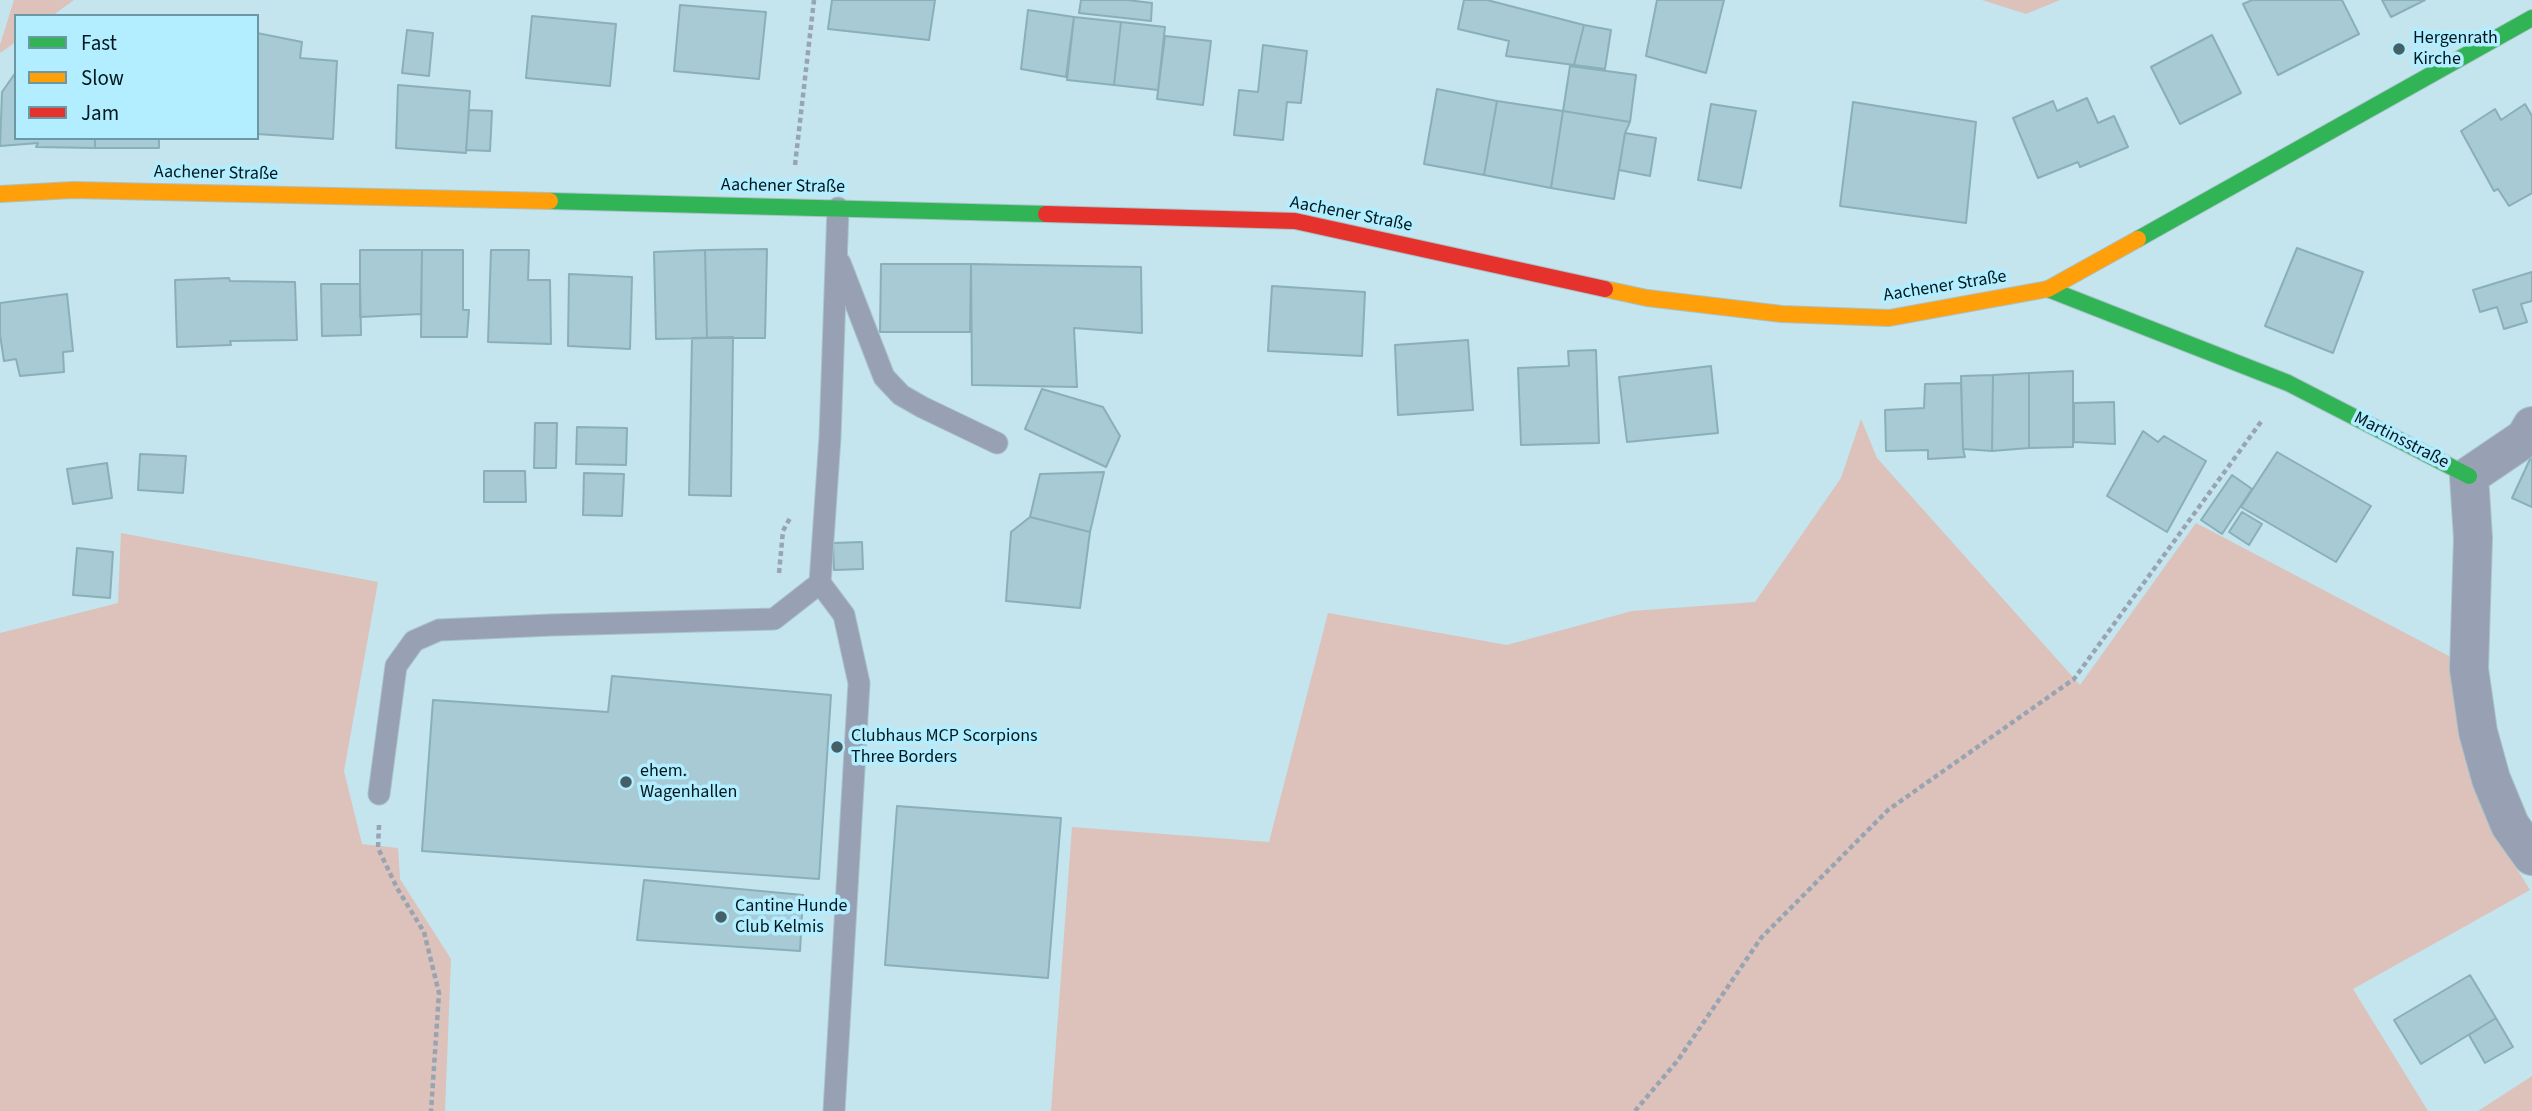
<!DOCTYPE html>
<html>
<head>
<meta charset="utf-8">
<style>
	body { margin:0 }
	#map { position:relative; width:2532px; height:1111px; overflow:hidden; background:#c4e4ee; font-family:"Source Sans 3",sans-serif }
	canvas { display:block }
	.legend { position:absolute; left:14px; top:14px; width:245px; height:126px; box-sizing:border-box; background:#b2eeff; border:2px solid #6b98a5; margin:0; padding:9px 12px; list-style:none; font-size:21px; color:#01181e }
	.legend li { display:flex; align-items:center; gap:14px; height:35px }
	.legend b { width:35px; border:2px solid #6b98a5 }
</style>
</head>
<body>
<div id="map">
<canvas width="2532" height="1111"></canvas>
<ul class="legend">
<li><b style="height:9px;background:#30b455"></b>Fast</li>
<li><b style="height:9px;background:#ff9f0a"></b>Slow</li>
<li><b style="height:9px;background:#e5322d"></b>Jam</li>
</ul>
</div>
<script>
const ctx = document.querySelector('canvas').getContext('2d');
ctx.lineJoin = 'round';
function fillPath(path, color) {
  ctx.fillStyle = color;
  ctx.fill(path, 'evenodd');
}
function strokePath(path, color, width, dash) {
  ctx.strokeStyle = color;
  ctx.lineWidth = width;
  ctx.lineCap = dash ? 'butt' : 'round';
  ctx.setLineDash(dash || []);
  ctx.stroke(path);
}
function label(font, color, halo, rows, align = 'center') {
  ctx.font = font + ' "Source Sans 3",sans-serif';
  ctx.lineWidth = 7;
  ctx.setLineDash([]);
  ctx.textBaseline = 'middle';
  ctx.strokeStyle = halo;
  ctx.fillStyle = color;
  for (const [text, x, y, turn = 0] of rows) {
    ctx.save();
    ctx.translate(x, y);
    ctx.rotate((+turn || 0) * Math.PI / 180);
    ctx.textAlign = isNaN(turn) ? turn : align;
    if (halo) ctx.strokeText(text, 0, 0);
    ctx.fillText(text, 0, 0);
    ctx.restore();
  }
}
fillPath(new Path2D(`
	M14 0H74L52 16H16V42L0 53V45Z
	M1982 0H2060L2026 14Z
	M1861 419 1877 458 2080 685 2196 523 2449 656 2464 738 2489 824 2530 890 2353 989 2428 1111H1051L1072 827 1269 842 1328 613 1507 645 1632 611 1755 602 1841 478Z
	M121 533 378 582 344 771 362 844 398 848 400 879 451 959 445 1111H0V633L118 603Z
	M2532 1076V1111H2478Z`), '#dcc2bb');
const building = new Path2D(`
	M832 0H935L929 40 828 29Z
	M1081 0H1127L1152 3 1151 21 1079 13Z
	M1464 0H1487L1584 25 1574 65 1506 56 1509 41 1458 29Z
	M1657 0H1724L1706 73 1646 56Z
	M2252 0H2342L2359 34 2278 75 2243 4Z
	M2382 0H2425L2391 17Z
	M680 5 766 12 759 79 674 71Z
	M1028 10 1074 17 1066 77 1021 69Z
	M532 16 616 24 610 86 526 78Z
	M1074 17 1121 22 1114 85 1067 80Z
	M1121 22 1165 27 1158 90 1114 85Z
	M1584 25 1611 30 1605 69 1574 65Z
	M407 30 433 33 429 76 402 73Z
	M257 33 302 42 300 58 337 61 333 139 257 134Z
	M2212 35 2241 93 2180 124 2151 67Z
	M1165 36 1211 41 1203 105 1157 99Z
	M1263 45 1307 51 1301 103 1287 102 1283 140 1234 135 1239 90 1258 92Z
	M1570 66 1636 75 1630 122 1563 111Z
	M16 72V138H95V148L36 147 38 143 0 146 2 92Z
	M398 85 470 91 466 153 396 148Z
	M1437 89 1497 101 1484 175 1424 164Z
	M2087 98 2098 123 2114 116 2128 147 2080 167 2078 162 2038 178 2013 118 2053 101 2057 111Z
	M1497 101 1563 111 1551 188 1484 175Z
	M1853 102 1976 122 1966 223 1840 206Z
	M1711 104 1756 111 1741 188 1698 180Z
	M2525 104 2532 116V193L2509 206 2498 189 2494 191 2461 131 2495 109 2501 120Z
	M469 110 492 111 490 151 466 150Z
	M1563 111 1630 122 1625 133 1614 199 1551 188Z
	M1625 133 1656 138 1650 176 1619 170Z
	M95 138H159V148H95Z
	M2297 248 2363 272 2333 353 2265 326Z
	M767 249 765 338H707L705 250Z
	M360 250H422L421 314 360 317Z
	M422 250H463V310H469L467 337H421Z
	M491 250H529L528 280H550L551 344 488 342Z
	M705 250 707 338 656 339 654 252Z
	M881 264H971L970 332H880Z
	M971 264 1141 267 1142 333 1074 328 1077 387 972 385Z
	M2532 272V301L2521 304 2527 322 2504 329 2497 307 2480 312 2473 290Z
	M569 274 632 277 630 349 568 346Z
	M229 278 230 281 295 282 297 340 230 341 231 345 177 347 175 280Z
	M321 284H360L361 335 322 336Z
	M1272 286 1365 292 1362 356 1268 351Z
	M67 294 73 351 63 352 64 372 20 376 16 359 4 361 0 335V303Z
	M733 337 731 496 689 495 692 338Z
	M1468 340 1473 410 1398 415 1395 345Z
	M1596 350 1599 443 1521 445 1518 368 1569 366 1568 351Z
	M1711 366 1718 433 1627 442 1619 377Z
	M2073 371V447L2029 448V373Z
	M2029 373V448L1992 451 1993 375Z
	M1993 375 1992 451 1963 449 1961 376Z
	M1961 383 1963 449 1965 457 1928 459V450L1886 451 1885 410 1924 408 1925 384Z
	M1042 389 1103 407 1120 436 1106 467 1025 429Z
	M2114 402 2115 444 2074 442V403Z
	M535 423H557L556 468H534Z
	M577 427 627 428 626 465 576 464Z
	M2143 431 2158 442 2164 436 2206 461 2167 532 2107 496Z
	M2277 452 2371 506 2336 562 2241 507Z
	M140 454 186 456 183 493 138 490Z
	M2531 457 2532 458V507L2512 498Z
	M107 463 112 498 73 504 67 469Z
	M484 471H525L526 502H484Z
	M1104 472 1090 532 1030 517 1040 474Z
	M584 473 624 474 622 516 583 515Z
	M2232 475 2252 489 2222 534 2201 520Z
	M2242 512 2262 524 2249 545 2229 532Z
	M1030 517 1090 532 1080 608 1006 601 1011 532Z
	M862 542 863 569 834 570 833 543Z
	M77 548 113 552 110 598 73 595Z
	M612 676 831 695 819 879 422 851 433 700 608 712Z
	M897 806 1061 818 1048 978 885 965Z
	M644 880 803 895 800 951 637 940Z
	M2470 975 2496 1018 2421 1064 2394 1020Z
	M2496 1018 2513 1047 2485 1063 2469 1035Z`);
fillPath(building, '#a7cad4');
strokePath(building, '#89afb8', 2);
const lane = new Path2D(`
	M840 263 884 377 901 395 922 407 997 443
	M379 794 396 666 414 641 439 630 551 625 774 619 820 583
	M834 1111 859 683 844 615 820 583 830 437 838 208`);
const street = new Path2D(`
	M2532 426 2525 438 2469 476 2473 538 2469 669 2478 732 2491 779 2510 825 2532 856`);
const fast = new Path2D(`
	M550 201 1046 214
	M2138 239 2532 18
	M2048 289 2288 383 2469 476`);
const slow = new Path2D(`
	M0 194 73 190 550 201
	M1605 289 1647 298 1782 314 1889 318 2048 289 2138 239`);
const jam = new Path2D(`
	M1046 214 1295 221 1605 289`);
strokePath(lane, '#a8c2c9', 23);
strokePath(street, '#a8c2c9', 40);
strokePath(fast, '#a8c2c9', 18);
strokePath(slow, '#a8c2c9', 18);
strokePath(jam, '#a8c2c9', 18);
strokePath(new Path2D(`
	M795 165 814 0
	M779 573 783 531 790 518
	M379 825 378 848 397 888 424 932 439 993 431 1111
	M1635 1111 1678 1060 1761 938 1888 810 2074 679 2263 419`), '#98a4b2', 4.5, [5, 3.5]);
strokePath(lane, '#98a0b3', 21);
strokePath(street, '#98a0b3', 38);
strokePath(fast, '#30b455', 16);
strokePath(slow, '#ff9f0a', 16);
strokePath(jam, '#e5322d', 16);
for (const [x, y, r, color] of [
	[2399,49,7,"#455f67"],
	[837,747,7,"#455f67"],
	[626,782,7,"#455f67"],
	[721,917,7,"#455f67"]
]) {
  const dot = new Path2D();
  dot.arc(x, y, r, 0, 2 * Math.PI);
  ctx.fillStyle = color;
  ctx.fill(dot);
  strokePath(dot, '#b2eeff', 2.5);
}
label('18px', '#01181e', '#b2eeff', [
	["Hergenrath",2413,39],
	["Kirche",2413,60],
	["Clubhaus MCP Scorpions",851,737],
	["Three Borders",851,758],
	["ehem.",640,772],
	["Wagenhallen",640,793],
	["Cantine Hunde",735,907],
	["Club Kelmis",735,928]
], 'left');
label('18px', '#01181e', '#b2eeff', [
	["Aachener Straße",216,174,1],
	["Aachener Straße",783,187,1],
	["Aachener Straße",1351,215,11],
	["Aachener Straße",1945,287,-9],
	["Martinsstraße",2401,441,27]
]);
</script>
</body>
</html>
